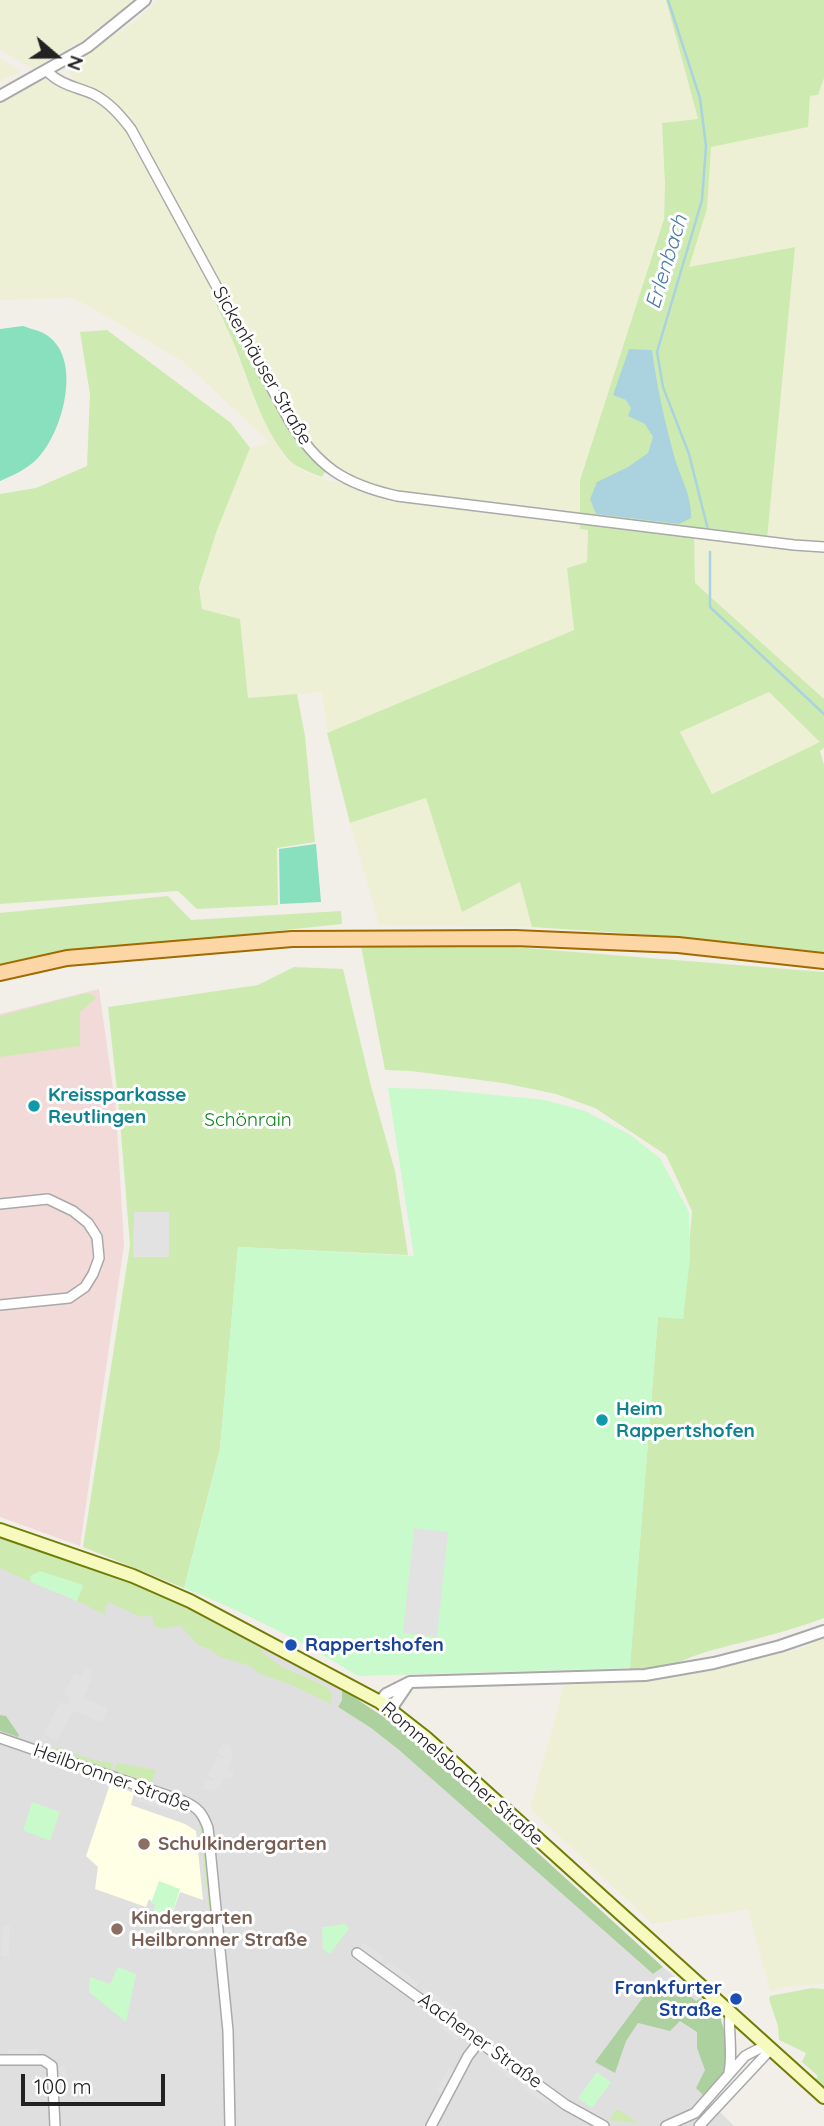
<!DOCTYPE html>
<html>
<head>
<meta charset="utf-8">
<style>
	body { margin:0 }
	#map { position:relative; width:824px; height:2126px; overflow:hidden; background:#f2efe9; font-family:Quicksand,sans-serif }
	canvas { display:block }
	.north { position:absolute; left:21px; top:21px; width:70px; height:70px; -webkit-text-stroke:5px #fff; paint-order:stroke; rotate:110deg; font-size:19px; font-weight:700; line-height:28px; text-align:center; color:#222 }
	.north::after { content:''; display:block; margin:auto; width:24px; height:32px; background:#222; clip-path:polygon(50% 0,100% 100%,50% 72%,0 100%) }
	.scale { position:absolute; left:21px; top:2074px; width:144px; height:32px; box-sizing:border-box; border:4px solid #222; border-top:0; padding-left:9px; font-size:21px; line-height:24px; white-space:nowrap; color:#222; -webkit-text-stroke:5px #fff; paint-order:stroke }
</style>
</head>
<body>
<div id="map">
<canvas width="824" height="2126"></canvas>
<div class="north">N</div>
<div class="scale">100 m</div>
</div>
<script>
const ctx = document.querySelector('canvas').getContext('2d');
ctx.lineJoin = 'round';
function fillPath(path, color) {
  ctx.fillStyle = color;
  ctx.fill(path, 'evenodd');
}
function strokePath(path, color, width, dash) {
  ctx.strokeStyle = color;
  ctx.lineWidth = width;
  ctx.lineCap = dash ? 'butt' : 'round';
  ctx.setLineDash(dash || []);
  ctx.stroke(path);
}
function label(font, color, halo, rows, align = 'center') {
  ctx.font = font + ' Quicksand,sans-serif';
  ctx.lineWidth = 6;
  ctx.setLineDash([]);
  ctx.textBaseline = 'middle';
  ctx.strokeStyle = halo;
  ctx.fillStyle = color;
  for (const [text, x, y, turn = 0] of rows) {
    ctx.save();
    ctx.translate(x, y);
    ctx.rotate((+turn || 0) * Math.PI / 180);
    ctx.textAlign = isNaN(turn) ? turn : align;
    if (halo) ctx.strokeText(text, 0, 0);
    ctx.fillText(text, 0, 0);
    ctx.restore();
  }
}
fillPath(new Path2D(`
	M0 1537 148 1587 342 1689V1700L338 1707 371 1728 399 1750 653 1974 663 1967 719 2013 723 2073 703 2095 734 2126H0Z`), '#e0dfdf');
fillPath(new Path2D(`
	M99 989 116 1110 124 1245 80 1546 0 1517V1014Z`), '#f2dad9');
fillPath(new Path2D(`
	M110 1784 134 1793 131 1805 185 1824 196 1831 203 1900 180 1892 171 1917 154 1911 156 1905 149 1899 146 1907 95 1889 98 1867 86 1856Z`), '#ffffe5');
fillPath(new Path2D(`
	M0 0H132L121 11 80 42 32 69 0 49Z
	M159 0H666L698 119 665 184 664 219 580 480V529L588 530 587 562 567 569 574 630 327 733 322 692 248 699 240 619 202 609 199 587 217 530 250 448 270 442 182 361 87 305 71 298 0 300V97L39 79 78 88 65 63 129 26ZM208 271 306 445 359 486 327 480 306 472 285 458 256 404 231 337 210 294Z
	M0 58 21 72 0 81Z
	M824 78V699L695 584 694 529 795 247 689 267 707 209 710 147 807 127 810 96 818 95Z
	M769 692 821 742 711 794 680 732Z
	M426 798 462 912 521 882 532 927 379 925 350 823Z
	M824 1638V1984L792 1986 770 1991 748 1909 653 1924 530 1809 566 1679 696 1673 801 1649Z`), '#eef0d5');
fillPath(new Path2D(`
	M666 0H824V78L818 95 810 96 808 127 711 147 707 209 689 267 795 247 767 539 694 529 695 583 824 699V748L820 751 824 765V954L682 937 532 927 520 882 462 912 426 798 350 823 327 733 574 630 567 568 587 562 588 530 580 529V480L664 219 665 184 662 123 698 119ZM769 692 820 742 712 794 680 732Z
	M208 271 288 421 327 469 322 477C309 472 292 466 285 455 258 420 248 376 231 337 220 311 211 300 208 271Z
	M107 330 231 423 250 448 217 530 199 587 202 609 240 619 248 698 297 694 305 736 315 842 277 848 278 905 197 909 178 891 0 904V494L36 488 87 466 90 394 80 332Z
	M168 896 191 920 341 911 342 924 66 953 0 967V913Z
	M361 946 513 947 824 972V1618C787 1632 750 1640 713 1650 684 1657 659 1675 629 1675L658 1316 683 1318 692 1211 666 1155 595 1108 556 1094 503 1083 411 1071 385 1070Z
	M294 967 343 969 371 1086 395 1171 408 1255 238 1247 220 1449 184 1588 83 1547 130 1245 119 1109 108 1007 258 985Z
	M82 994H92L96 998 80 1012V1046L0 1057V1016Z
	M0 1537 148 1587 260 1648C274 1668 304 1675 324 1686 327 1688 329 1692 332 1694L331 1704 292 1685 260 1674 250 1666 220 1657 211 1650 198 1645 180 1625 163 1629 154 1626 153 1618 150 1615 141 1617 108 1602 105 1608 106 1615 77 1601 83 1586 30 1576 31 1582 0 1568Z
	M55 1747 93 1760 113 1763 111 1770 54 1750Z
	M117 1763 156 1770 151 1784 114 1770Z
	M199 1819 202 1828 211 1913 209 1912Z
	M812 1988 824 1989V2097L811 2086 818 2076 802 2062 806 2053 779 2040 778 2026 769 1999 770 1996Z
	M616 2110H619L638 2123 609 2120Z`), '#cdebb0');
fillPath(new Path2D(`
	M342 1689 403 1730 663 1967 653 1974 399 1750 371 1728 338 1707 342 1700Z
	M0 1715 6 1716 19 1735 18 1737 0 1731Z
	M653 1984 681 1989 696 2001 701 1998 719 2013 729 2047V2061L723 2073 703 2095 696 2088 705 2070 697 2048V2032L680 2021 670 2031 638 2023 626 2041 615 2073 595 2062Z`), '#add19e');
fillPath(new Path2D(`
	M388 1088 435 1089 545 1100 585 1111 629 1134 660 1158 689 1212 690 1258 683 1319 658 1317 630 1668 358 1676C304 1642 244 1612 184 1588L220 1450 238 1247 414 1256Z
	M40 1571 83 1585 77 1601 31 1582 30 1576Z
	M32 1802 60 1812 50 1841 23 1830Z
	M159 1881 180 1889 171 1917 154 1911 156 1905 151 1903Z
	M345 1924 349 1928 348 1930 330 1954 323 1949 322 1927Z
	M118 1967 136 1974 126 2022 89 1992 90 1977 110 1984Z
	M597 2072 611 2082 592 2108 578 2098Z`), '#c8facc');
fillPath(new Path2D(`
	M23 326C31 329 42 331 48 336 83 361 62 434 37 459 27 469 12 476 0 481V329Z
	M316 844 321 902 280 904 279 849Z`), '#88e0be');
fillPath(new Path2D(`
	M134 1212H169V1257H133Z
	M414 1528 448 1532 437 1637 403 1633Z
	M85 1667 92 1670 89 1677 92 1678 84 1698 108 1708 102 1722 73 1711 57 1741 44 1734 60 1702 67 1705 71 1698 64 1694 74 1673 81 1676Z
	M223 1743 230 1746 233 1757 228 1769 234 1772 232 1779 225 1777 220 1788 209 1791 202 1788 206 1779 213 1781 214 1779 208 1775 217 1756 223 1759 225 1757 218 1753Z
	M138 1794 171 1805 169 1811 136 1800Z
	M3 1926H10L9 1956H1Z
	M363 1942 384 1957 379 1963 359 1948Z
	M388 1961 419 1983 415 1989 384 1967Z
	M424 1987 456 2009 452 2015 420 1993Z
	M442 2020 462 2035 458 2041 438 2026Z
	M8 2049H38V2056H8Z
	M494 2058 518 2075 513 2081 490 2064Z
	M66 2066 67 2091H59L58 2067Z
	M449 2068 456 2071 443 2095 436 2091Z
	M526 2081 552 2100 548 2106 522 2087Z`), '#e2e2e2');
fillPath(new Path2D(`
	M629 349 652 350C657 387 665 423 675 459 681 479 692 496 691 518L679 524 596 514 590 499 597 482 628 467 648 453 653 437 645 424 628 416 631 408 626 400 613 395Z`), '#aad3df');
strokePath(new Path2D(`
	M668 0 700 98 706 146 702 200 657 352 663 387 689 454 708 530
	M710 552V607L824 714`), '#aad3df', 2.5);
const minor = new Path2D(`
	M47 71C60 85 77 87 93 94 109 102 120 115 131 129L289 420C318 467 344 484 397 496L794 545 824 547
	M0 1204 48 1199 73 1211 88 1223 97 1237 99 1258 93 1274 85 1287 69 1298 0 1305
	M0 1738 183 1801C198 1807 203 1814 208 1828L228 2031 230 2126
	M357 1953 566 2105 604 2126
	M0 2060H43L52 2066 55 2126
	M729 2073C733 2052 728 2033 730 2012
	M431 2126 468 2056 479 2042
	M666 2126 695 2113 745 2056 766 2045
	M699 2126 771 2049`);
const tertiary = new Path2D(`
	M0 96 87 47 145 0
	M380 1702 386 1694 410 1682 645 1675 714 1663 780 1646 824 1631
	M391 1709 408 1684`);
const secondary = new Path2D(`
	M0 1530 133 1576 190 1601 380 1702 426 1738 824 2097`);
const primary = new Path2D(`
	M0 973 67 958 292 939 515 938 678 945 824 961`);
strokePath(minor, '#a9a9a9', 12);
strokePath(tertiary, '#a9a9a9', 14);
strokePath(secondary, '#707d05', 16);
strokePath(primary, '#a06b00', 18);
strokePath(minor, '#fff', 9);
strokePath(tertiary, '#fff', 10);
strokePath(secondary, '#f7fabf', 12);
strokePath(primary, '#fcd6a4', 14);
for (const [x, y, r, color] of [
	[34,1106,7,"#0f9aa8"],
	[602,1420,7,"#0f9aa8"],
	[291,1645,7,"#1a4fb4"],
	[144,1844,7,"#8d6e63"],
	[117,1929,7,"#8d6e63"],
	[736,1999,7,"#1a4fb4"]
]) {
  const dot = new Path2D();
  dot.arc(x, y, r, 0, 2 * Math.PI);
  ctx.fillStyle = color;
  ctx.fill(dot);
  strokePath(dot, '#fff', 2.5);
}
label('19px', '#222', '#fff', [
	["Sickenhäuser Straße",262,366,60],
	["Rommelsbacher Straße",462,1774,41],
	["Heilbronner Straße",112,1778,20],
	["Aachener Straße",480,2041,36]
]);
label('bold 19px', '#0d838f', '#fff', [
	["Kreissparkasse",48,1095],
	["Reutlingen",48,1117],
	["Heim",616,1409],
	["Rappertshofen",616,1431]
], 'left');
label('19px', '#0c8416', '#fff', [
	["Schönrain",248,1120]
]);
label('bold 19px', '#164399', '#fff', [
	["Rappertshofen",305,1645],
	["Frankfurter",722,1988,"right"],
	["Straße",722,2010,"right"]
], 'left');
label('bold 19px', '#785e54', '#fff', [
	["Schulkindergarten",158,1844],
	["Kindergarten",131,1918],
	["Heilbronner Straße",131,1940]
], 'left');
label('italic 21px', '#4a7aab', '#fff', [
	["Erlenbach",667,262,-73]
]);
</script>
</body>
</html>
